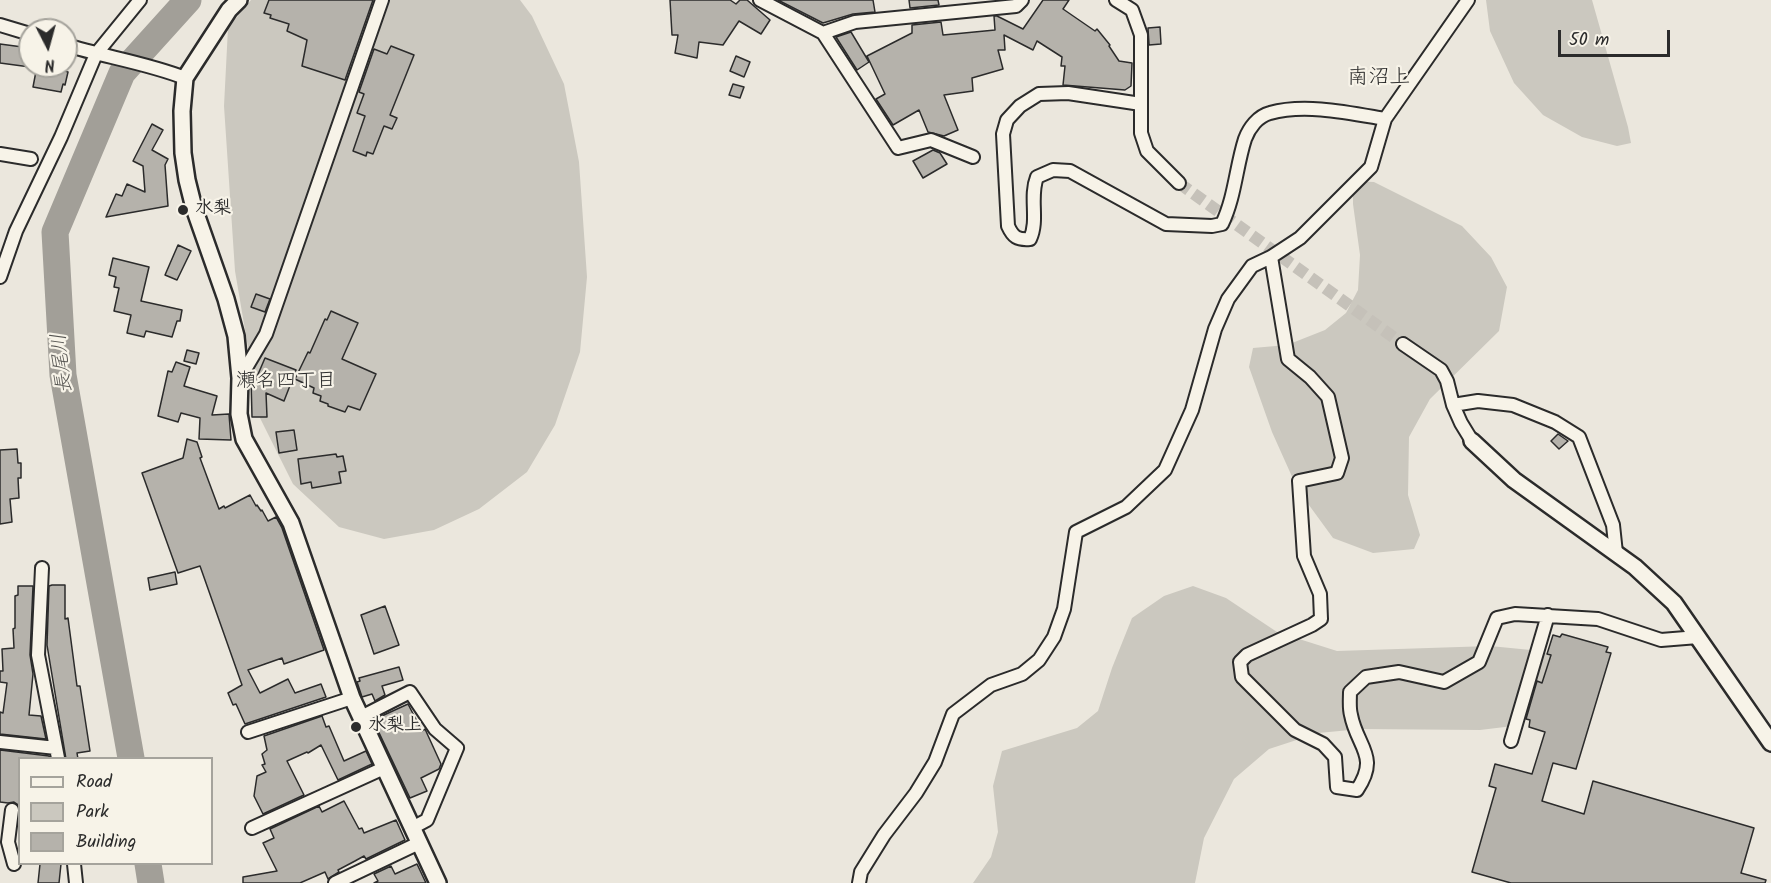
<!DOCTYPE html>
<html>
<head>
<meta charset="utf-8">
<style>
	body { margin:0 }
	#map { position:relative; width:1771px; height:883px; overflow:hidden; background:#ebe7dd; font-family:Kalam,sans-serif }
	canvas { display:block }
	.legend { position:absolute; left:18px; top:757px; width:195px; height:108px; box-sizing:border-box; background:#f7f3e8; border:2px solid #a5a39c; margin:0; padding:8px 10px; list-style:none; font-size:18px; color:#2b2b2b }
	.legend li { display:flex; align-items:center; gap:12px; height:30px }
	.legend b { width:30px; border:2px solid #a5a39c }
	.north { position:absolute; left:18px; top:18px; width:60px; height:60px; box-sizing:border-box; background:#f7f3e8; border:2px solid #a5a39c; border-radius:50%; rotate:174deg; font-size:16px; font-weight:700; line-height:24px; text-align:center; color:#2b2b2b }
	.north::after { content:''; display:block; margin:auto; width:21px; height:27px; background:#2b2b2b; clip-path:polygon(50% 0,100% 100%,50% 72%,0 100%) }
	.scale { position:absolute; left:1558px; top:30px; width:112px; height:27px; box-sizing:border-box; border:3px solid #2b2b2b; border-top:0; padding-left:8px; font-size:18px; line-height:21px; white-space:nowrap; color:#2b2b2b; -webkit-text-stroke:4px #f7f3e8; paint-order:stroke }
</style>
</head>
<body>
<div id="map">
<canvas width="1771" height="883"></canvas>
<ul class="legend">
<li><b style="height:8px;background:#f7f3e8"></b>Road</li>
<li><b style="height:16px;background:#cbc8bf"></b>Park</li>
<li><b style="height:16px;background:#b5b2ab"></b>Building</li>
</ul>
<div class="north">N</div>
<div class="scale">50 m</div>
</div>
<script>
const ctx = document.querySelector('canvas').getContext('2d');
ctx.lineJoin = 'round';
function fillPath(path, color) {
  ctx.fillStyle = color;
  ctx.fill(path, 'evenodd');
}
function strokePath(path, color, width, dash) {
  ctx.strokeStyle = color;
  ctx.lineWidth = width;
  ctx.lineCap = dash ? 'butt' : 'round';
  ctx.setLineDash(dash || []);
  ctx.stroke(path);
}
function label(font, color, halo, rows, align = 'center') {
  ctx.font = font + ' Kalam,"Klee One",sans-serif';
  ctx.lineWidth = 4.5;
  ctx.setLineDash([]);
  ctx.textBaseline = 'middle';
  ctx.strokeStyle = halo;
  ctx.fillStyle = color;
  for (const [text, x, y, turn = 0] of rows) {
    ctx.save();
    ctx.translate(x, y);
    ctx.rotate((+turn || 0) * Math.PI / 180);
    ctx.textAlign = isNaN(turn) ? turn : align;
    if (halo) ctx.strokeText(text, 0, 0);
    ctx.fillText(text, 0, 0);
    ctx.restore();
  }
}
fillPath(new Path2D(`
	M251 0H520L532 16 564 84 579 162 587 277 580 352 555 425 527 472 479 509 434 530 384 539 339 527 293 484 260 418 235 271 224 106 228 28Z
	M1486 0H1592L1628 127 1631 143 1617 146 1582 137 1543 115 1514 83 1490 31Z
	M1353 181 1374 182 1462 226 1491 257 1507 287 1499 331 1430 399 1409 437 1408 495 1420 535 1414 549 1373 553 1333 538 1298 490 1272 432 1249 367 1253 348 1287 345 1325 330 1346 313 1358 290 1360 255 1353 204Z
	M1193 586 1226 598 1277 632 1337 651 1490 646 1541 651 1564 661 1545 708 1513 726 1480 730 1361 729 1318 733 1269 749 1234 779 1204 838 1195 883H973L991 857 998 832 993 786 1002 751 1077 728 1098 711 1112 668 1132 618 1164 596Z`), '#cbc8bf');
strokePath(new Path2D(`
	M131 758 63 375 55 232 122 73 188 0
	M148 864 151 883`), '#a29f98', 27);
const building = new Path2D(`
	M269 0H373L345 80 302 66 307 40 287 31 289 24 270 18 271 15 264 13Z
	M670 0H730L736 4 740 0H747L770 20 761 34 739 21 723 45 699 42 697 58 675 53 678 35H672Z
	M778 0H873L875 12 853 14 823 23Z
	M909 0H938L939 5 910 8Z
	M1043 0H1069L1063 9 1095 31 1097 29 1110 45 1109 46 1119 61 1132 63 1131 86 1125 90 1063 85 1065 66H1061L1062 57 1037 41 1033 50 1004 35 1005 50H998L1003 69 972 78 973 91 944 95 958 130 944 136 928 132 919 110 893 125 876 99 885 94 867 56 912 33V25L941 22 943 35 964 33 995 30 994 16H997L1023 29Z
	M1160 27 1161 44 1149 45 1148 28Z
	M851 32 869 62 857 70 836 37Z
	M0 44 30 48V67L0 63Z
	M391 46 414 55 390 115 397 118 392 129 384 126 373 154 367 152 366 156 353 151 365 116 357 113 364 94 359 92 374 49 387 54Z
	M736 56 750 62 744 77 730 71Z
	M37 66H49L68 72 65 85 63 84 61 92 33 87Z
	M733 84 744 87 740 98 729 95Z
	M152 124 163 130 152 150 168 159 165 165 168 206 106 217 116 194 122 196 127 184 145 192 143 166 133 161Z
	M933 150 940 153 947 164 923 178 913 161Z
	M178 245 191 251 177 280 165 275Z
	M113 258 149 267 141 301 182 310 180 321H177L172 337 146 331 144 337 127 333 131 315 114 311 119 288 114 287 116 277 109 275Z
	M256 294 270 299 265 312 251 307Z
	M331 311 358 323 342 359 376 374 360 410 348 406 345 412 328 406V404L320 401 321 396 313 393 314 388 295 379 308 352 310 353 325 319 327 320Z
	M187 350 199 353 196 364 184 361Z
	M265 358 296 370 284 401 266 393 267 417H252L251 379H256Z
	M176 362 190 367 184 386 217 396 212 415 229 414 231 440 199 439 200 418 181 413 178 422 158 416 168 371 172 372Z
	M294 430 297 450 279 453 276 432Z
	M1558 434 1568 441 1559 449 1551 441Z
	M187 439 197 442 202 457 200 458 219 509 224 506 225 508 250 495 256 506 257 505 261 511 262 510 268 521 276 517 282 528 324 650 284 664 282 658 248 670 260 693 288 679 295 693 321 684 326 697 245 724 236 704 233 705 228 693 242 685 200 566 178 573 142 473 183 458Z
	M17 449 18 463H21V478H18L19 498 10 499 12 522 0 524V450Z
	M336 454 337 457 343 456 346 471 339 472 341 483 312 488 311 482 301 484 298 459Z
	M175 572 177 584 150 590 148 578Z
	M52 585H65V619L68 618 77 686H80L90 751 77 753 78 759H66L47 645 49 586Z
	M18 586H33L30 655 33 674 29 715 41 716 46 739 0 734V712L3 713 7 683 0 682V671H3L2 649 14 648 13 629 15 628V596L18 595Z
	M385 606 399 645 374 654 361 615Z
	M1562 634 1608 647 1606 652 1611 653 1576 769 1553 763 1542 801 1584 814 1593 781 1754 828 1741 873 1766 880 1765 883H1511L1472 872 1496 788 1489 786 1495 764 1532 774 1545 732 1529 727 1530 720 1526 719 1537 681 1542 683 1551 655 1547 654 1553 635 1560 637Z
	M399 667 403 680 382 686 385 695 375 701 372 694 362 697 357 682 360 681 359 678Z
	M408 704 422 731 425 729 441 764 439 769 421 778 427 791 410 798 373 720Z
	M322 716 326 727 329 726 344 761 366 751 372 764 338 780 321 745 308 753 307 752 287 761 304 795 263 814 254 796 257 776 266 772 262 765 265 764 262 754 267 750 264 736Z
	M0 750 49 756 50 759H20V806L14 802 8 803 0 802Z
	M344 801 359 829 362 828 364 833 396 820 405 840 366 859 364 856 355 861 338 870 339 872 328 879 325 872 300 883H243V877L277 871 263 843 274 838 270 829 319 806 322 812Z
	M40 864H61L59 883H38Z
	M417 864 426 883H374L378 881 374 874 391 866 395 874Z`);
fillPath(building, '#b5b2ab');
strokePath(building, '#2b2b2b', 1.5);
strokePath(new Path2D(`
	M1179 183 1403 344`), '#c5c1b9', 12, [12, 6]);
const minor = new Path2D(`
	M760 0 823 33 855 22 1016 6 1022 0
	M1116 0 1132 10 1141 35V133L1147 151 1179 183
	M0 25 30 34
	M823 33 898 148 931 140 973 157
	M66 45C105 57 147 63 185 78
	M1141 104 1068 93 1039 94 1020 106 1007 120 1003 134 1008 226C1013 237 1017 240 1030 239 1039 220 1029 197 1037 177L1053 170 1070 171 1166 224 1212 226 1222 224C1235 197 1236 167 1245 139 1249 128 1258 116 1270 113 1305 103 1350 113 1385 119
	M0 154 31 159
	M1271 257 1288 359 1310 377 1328 397 1342 458 1337 473 1299 481 1304 556 1320 594 1321 619 1312 625 1247 655 1240 662 1242 677 1295 730 1323 744 1335 757 1337 787 1357 790C1380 756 1357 747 1351 715 1349 708 1350 699 1350 692L1366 677 1399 672 1444 682 1479 662 1497 618 1515 614 1598 619 1661 640 1698 637
	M0 277 16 231 61 137 96 54 140 0
	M1403 344 1441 370 1447 381 1453 405 1461 423 1472 441
	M240 378 266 334 382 0
	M1453 405 1478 401 1513 405 1555 422 1579 437 1613 525 1616 553
	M42 568 38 655 58 758
	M361 717 410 692 435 729 457 748 427 820 412 828
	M248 732 352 698
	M1511 741 1548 615
	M0 742 56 748
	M12 810 8 842 14 864
	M252 828 384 768
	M74 864 76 883
	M335 883 419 843
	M859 883 861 872 884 835 916 793 935 762 953 714 991 685 1022 674 1039 660 1054 637 1064 609 1076 532 1126 507 1165 470 1192 410 1215 329 1228 299 1252 266 1271 257 1300 238 1371 167 1385 119 1468 0`);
const tertiary = new Path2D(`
	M239 0 229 10 185 78 182 111 183 153 187 180 194 208 226 299 236 336 240 378 239 414 244 439 291 523 352 698 438 883
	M1472 441 1514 480 1635 567 1674 603 1771 743`);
strokePath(minor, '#2b2b2b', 16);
strokePath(tertiary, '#2b2b2b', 20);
strokePath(minor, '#f7f3e8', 12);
strokePath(tertiary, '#f7f3e8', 15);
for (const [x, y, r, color] of [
	[183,210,6,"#2b2b2b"],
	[356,727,6,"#2b2b2b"]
]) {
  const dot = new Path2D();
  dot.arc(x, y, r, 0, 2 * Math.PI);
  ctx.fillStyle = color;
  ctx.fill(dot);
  strokePath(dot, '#f7f3e8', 2);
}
label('bold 18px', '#2b2b2b', '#f7f3e8', [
	["水梨",195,210],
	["水梨上",368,727]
], 'left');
label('italic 20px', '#555451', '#f7f3e8', [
	["長尾川",64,363,-96]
]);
label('20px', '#2b2b2b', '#f7f3e8', [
	["瀬名四丁目",286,383]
]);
label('21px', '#2b2b2b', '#f7f3e8', [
	["南沼上",1379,79]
]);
</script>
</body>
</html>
